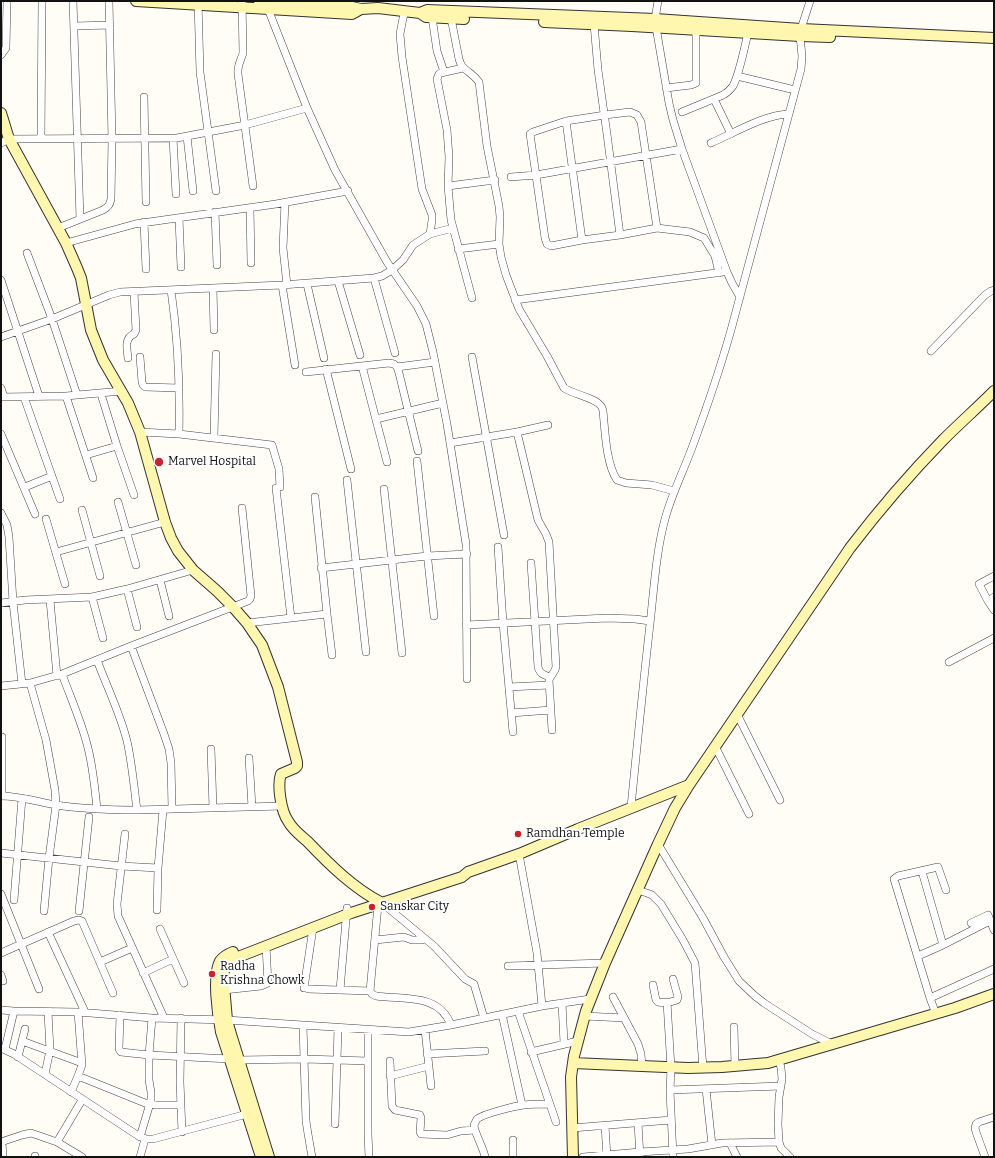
<!DOCTYPE html>
<html>
<head>
<meta charset="utf-8">
<style>
	body { margin:0 }
	#map { position:relative; width:995px; height:1158px; overflow:hidden; background:#fffdf5; font-family:Bitter,serif }
	canvas { display:block }
	.frame { position:absolute; inset:0; border:2px solid #111; pointer-events:none }
</style>
</head>
<body>
<div id="map">
<canvas width="995" height="1158"></canvas>
<div class="frame"></div>
</div>
<script>
const ctx = document.querySelector('canvas').getContext('2d');
ctx.lineJoin = 'round';
function strokePath(path, color, width, dash) {
  ctx.strokeStyle = color;
  ctx.lineWidth = width;
  ctx.lineCap = dash ? 'butt' : 'round';
  ctx.setLineDash(dash || []);
  ctx.stroke(path);
}
function label(font, color, halo, rows, align = 'center') {
  ctx.font = font + ' Bitter,serif';
  ctx.lineWidth = 4;
  ctx.setLineDash([]);
  ctx.textBaseline = 'middle';
  ctx.strokeStyle = halo;
  ctx.fillStyle = color;
  for (const [text, x, y, turn = 0] of rows) {
    ctx.save();
    ctx.translate(x, y);
    ctx.rotate((+turn || 0) * Math.PI / 180);
    ctx.textAlign = isNaN(turn) ? turn : align;
    if (halo) ctx.strokeText(text, 0, 0);
    ctx.fillText(text, 0, 0);
    ctx.restore();
  }
}
const street = new Path2D(`
	M73 1 80 219
	M198 1 200 72 216 191
	M242 1 243 53C241 60 237 66 238 74L253 186
	M658 1 655 19 656 27 669 103 673 120 682 149 727 272 732 283 740 297
	M268 9 307 108 335 170 387 262 417 306 426 324 433 352 447 424 466 544 467 679
	M432 17 437 51 444 72
	M451 18 459 59C460 62 461 66 464 68 469 73 474 75 479 82L487 146 499 206 500 217 499 244 501 257 506 275 519 309 547 356 564 388C573 394 595 398 600 405 601 405 603 410 603 411 605 430 606 464 617 480L626 483 652 485 674 491
	M594 24 598 70 606 127 607 134 620 235
	M74 26 110 25
	M1 55 6 48 7 1
	M463 68 441 73 439 74 437 79 447 130 449 157 448 186 451 220 472 298
	M737 76 795 90
	M666 88 691 85 696 83V30
	M144 97 146 202
	M714 99 731 134
	M682 112 723 95C727 93 730 90 733 86 740 72 744 49 748 33
	M566 121 582 240
	M187 136 193 191
	M173 138 176 194
	M41 139 42 1
	M1 143 9 139 177 138 245 125 307 108
	M711 143C734 133 764 115 788 114
	M511 177 536 175 682 149
	M448 186 495 180
	M285 202 283 248 287 285
	M250 208 251 263
	M215 212 217 265
	M179 218 181 267
	M144 222 146 269
	M58 228 103 210C108 207 110 205 111 199L112 139 109 1
	M657 228 641 122 637 115 630 112 605 115 566 121 533 132 530 134 545 238 547 244 551 246 582 240 620 235 657 228 690 232 704 238 715 256 719 273
	M430 234 453 228
	M66 243 135 224 276 204 348 191
	M458 249 499 244
	M27 253 52 319 77 395
	M374 278 395 353
	M1 280 39 396
	M338 281 360 355
	M307 284 324 358
	M282 285 295 365
	M213 288 214 330
	M171 290C178 338 180 385 179 434
	M515 300 723 272
	M1 337 52 319 109 295 120 292 282 285 374 278 382 276 392 270 403 260 413 245 430 234 432 220V215L422 189 402 57 400 34 403 18 405 12
	M931 351 985 295 991 291 994 290
	M140 357 142 382 143 385 145 387 179 388
	M472 357 504 535
	M128 358C127 349 124 338 134 334L136 330 134 292
	M362 366 387 462
	M397 367 435 362
	M326 369 351 469
	M306 372 389 363 394 364 397 367 399 373 418 451
	M1 388 4 397
	M101 394 117 446
	M66 396 93 478
	M1 397 66 396 122 391
	M24 397 60 499
	M376 419 443 403
	M140 432 179 434 272 445 279 469 280 487
	M517 432 538 520 546 534 549 542 556 667C555 672 551 675 549 680L552 730
	M1 434 35 514
	M214 437 216 354
	M450 443 517 432 548 425
	M86 455 117 446 134 495
	M417 461 434 616
	M347 480 366 652
	M25 487 52 476
	M276 488 291 618
	M384 489 402 653
	M118 502 136 565
	M82 510 100 576
	M1 513 7 525 9 537 13 602 22 684
	M46 519 65 584
	M498 547 503 623 513 732
	M56 552 165 522
	M531 563 538 667C540 674 544 675 550 677
	M321 568 427 556 467 554
	M994 576 979 584 988 601 994 597
	M160 580 169 616
	M127 589 137 627
	M92 597 103 638
	M50 600 57 676
	M988 601 994 610
	M1 603 25 600 92 597 127 589 193 570
	M327 614 332 655
	M247 623 327 614 315 497
	M466 625 607 618 635 619 650 621
	M131 646 164 734 169 749 171 763 172 809
	M97 660C107 687 120 713 127 741 132 763 134 787 137 810
	M949 662 994 638
	M62 674C71 699 82 723 88 748 93 768 95 788 97 809
	M30 683 46 740 55 790 56 805 49 858 44 911
	M1 686 30 683 62 674 131 646 248 601 250 599 251 596 242 508
	M509 687 549 685
	M511 713 551 710
	M737 714 780 800
	M715 746 749 814
	M211 749 213 808
	M1 752H2V795
	M2 752V737
	M249 758 252 807
	M1 796C20 796 38 802 56 805 83 809 110 810 137 810L282 806
	M631 807C637 746 643 685 650 624 654 589 656 552 665 519 672 493 684 470 693 445 707 407 720 369 731 330L801 69 802 56 800 36 801 29 810 1
	M125 834 117 904 118 916 164 1018
	M658 844 703 918 724 957 739 981 755 996 764 1003 812 1034 832 1044
	M1 853 121 866 158 868
	M519 854 537 953 542 1006
	M637 890 647 893 652 895 661 904 683 940 695 963 703 1068
	M1 894 39 989
	M14 900 22 798
	M382 903 434 946 465 979 474 984 484 1018
	M378 905 370 991 372 994 376 996C404 1000 439 993 451 1025
	M157 910 158 868 163 810
	M79 911 89 817
	M971 923 988 915 994 930
	M160 929 184 983
	M48 932 85 1012
	M375 940 404 937 412 940H422L424 938
	M943 945 990 921
	M1 953 74 921 79 920 82 921 113 993
	M918 956 943 945 923 875
	M100 962 132 948
	M508 966 605 963
	M143 973 173 959
	M1 975 3 981
	M653 985 656 1000 658 1002C664 1003 672 1002 677 1000L678 997 673 979
	M304 988 313 928
	M308 989 370 991
	M224 990 261 986 268 983 266 946
	M340 990 347 908
	M613 997 638 1044 641 1054 642 1066
	M930 998 994 969
	M667 1002 671 1068 670 1090 673 1157
	M562 1003 564 1043
	M1 1010 14 1011 78 1012 152 1018 227 1020 409 1032 451 1025 542 1006 590 999
	M518 1011 556 1122
	M502 1014 522 1105
	M936 1014 930 998 894 879 898 876 938 867 946 890
	M120 1015 119 1049 121 1052 149 1055 230 1059
	M585 1016 624 1018
	M181 1018 180 1082 182 1132
	M303 1026 306 1121 308 1134 312 1157
	M734 1027 735 1066
	M368 1030V1134L369 1157
	M425 1030 431 1086
	M22 1041 82 1063
	M1 1048 14 1054 140 1137 147 1139H153L247 1114
	M5 1049 14 1011
	M531 1052 578 1041
	M427 1054 485 1051
	M18 1057 25 1029
	M239 1060 305 1059 368 1061
	M779 1060 781 1068 782 1079 779 1097 778 1124 779 1142 781 1148 790 1157
	M390 1061 392 1106 395 1110 420 1115 421 1118 420 1132 421 1134 447 1135 461 1131 475 1130
	M45 1074 50 1050 48 1012
	M78 1076 145 1103 156 1105H180
	M390 1076 429 1066
	M706 1089 712 1145
	M670 1090 781 1086
	M71 1092 78 1076 82 1065 78 1012
	M638 1123 640 1157
	M335 1124 338 1028
	M605 1126 607 1157
	M572 1128 671 1120
	M140 1137 151 1100V1092L149 1080V1055L152 1018
	M1 1142 22 1135 31 1133 57 1142 82 1157
	M2 1142 3 1157
	M57 1142 82 1100
	M730 1143 737 1157
	M35 1157V1156
	M140 1157 145 1139
	M485 1157C484 1149 474 1132 474 1125 475 1123 476 1121 477 1119 483 1114 515 1106 524 1105 533 1104 541 1104 549 1104
	M513 1157V1140
	M583 1157 640 1152 688 1149 722 1143 779 1142
	M985 1157 976 1132 975 1128 976 1124 979 1122 994 1117`);
const secondary = new Path2D(`
	M136 1 352 14 361 9
	M259 1 352 7 361 9 378 8 420 13 427 10 655 19 801 29 994 38
	M420 13 426 17 464 19
	M544 22 632 26 800 36 830 37
	M1 113 9 139 66 243 77 268 81 278 91 330 103 360 128 403 140 432 165 522 171 538 178 551 193 570 217 591 233 607 247 623 262 645 278 687 297 762V766L295 768 281 774C277 785 281 811 288 821 292 829 300 835 307 841 329 864 353 888 382 903
	M233 952C228 954 223 957 220 961 212 976 218 1016 221 1032L261 1157
	M573 1063 688 1068 722 1067 768 1063 955 1008 994 994
	M269 1157 230 1031 227 1020 223 974C225 967 227 963 233 959L351 913 462 877 468 872 519 854 578 829 689 785
	M573 1157 571 1077 574 1056 586 1011 605 963 658 844 675 808 689 785 850 548C879 510 910 474 943 440 960 423 977 408 994 391`);
strokePath(street, '#444', 8);
strokePath(secondary, '#333', 12);
strokePath(street, '#fff', 7);
strokePath(secondary, '#fff6b0', 10);
for (const [x, y, r, color] of [
	[159,462,5,"#c4262e"],
	[518,834,4,"#c4262e"],
	[372,907,4,"#c4262e"],
	[212,974,4,"#c4262e"]
]) {
  const dot = new Path2D();
  dot.arc(x, y, r, 0, 2 * Math.PI);
  ctx.fillStyle = color;
  ctx.fill(dot);
  strokePath(dot, '#fff', 1.5);
}
label('12px', '#111', '#fff', [
	["Marvel Hospital",168,462],
	["Ramdhan Temple",526,834],
	["Sanskar City",380,907],
	["Radha",220,967],
	["Krishna Chowk",220,981]
], 'left');
</script>
</body>
</html>
